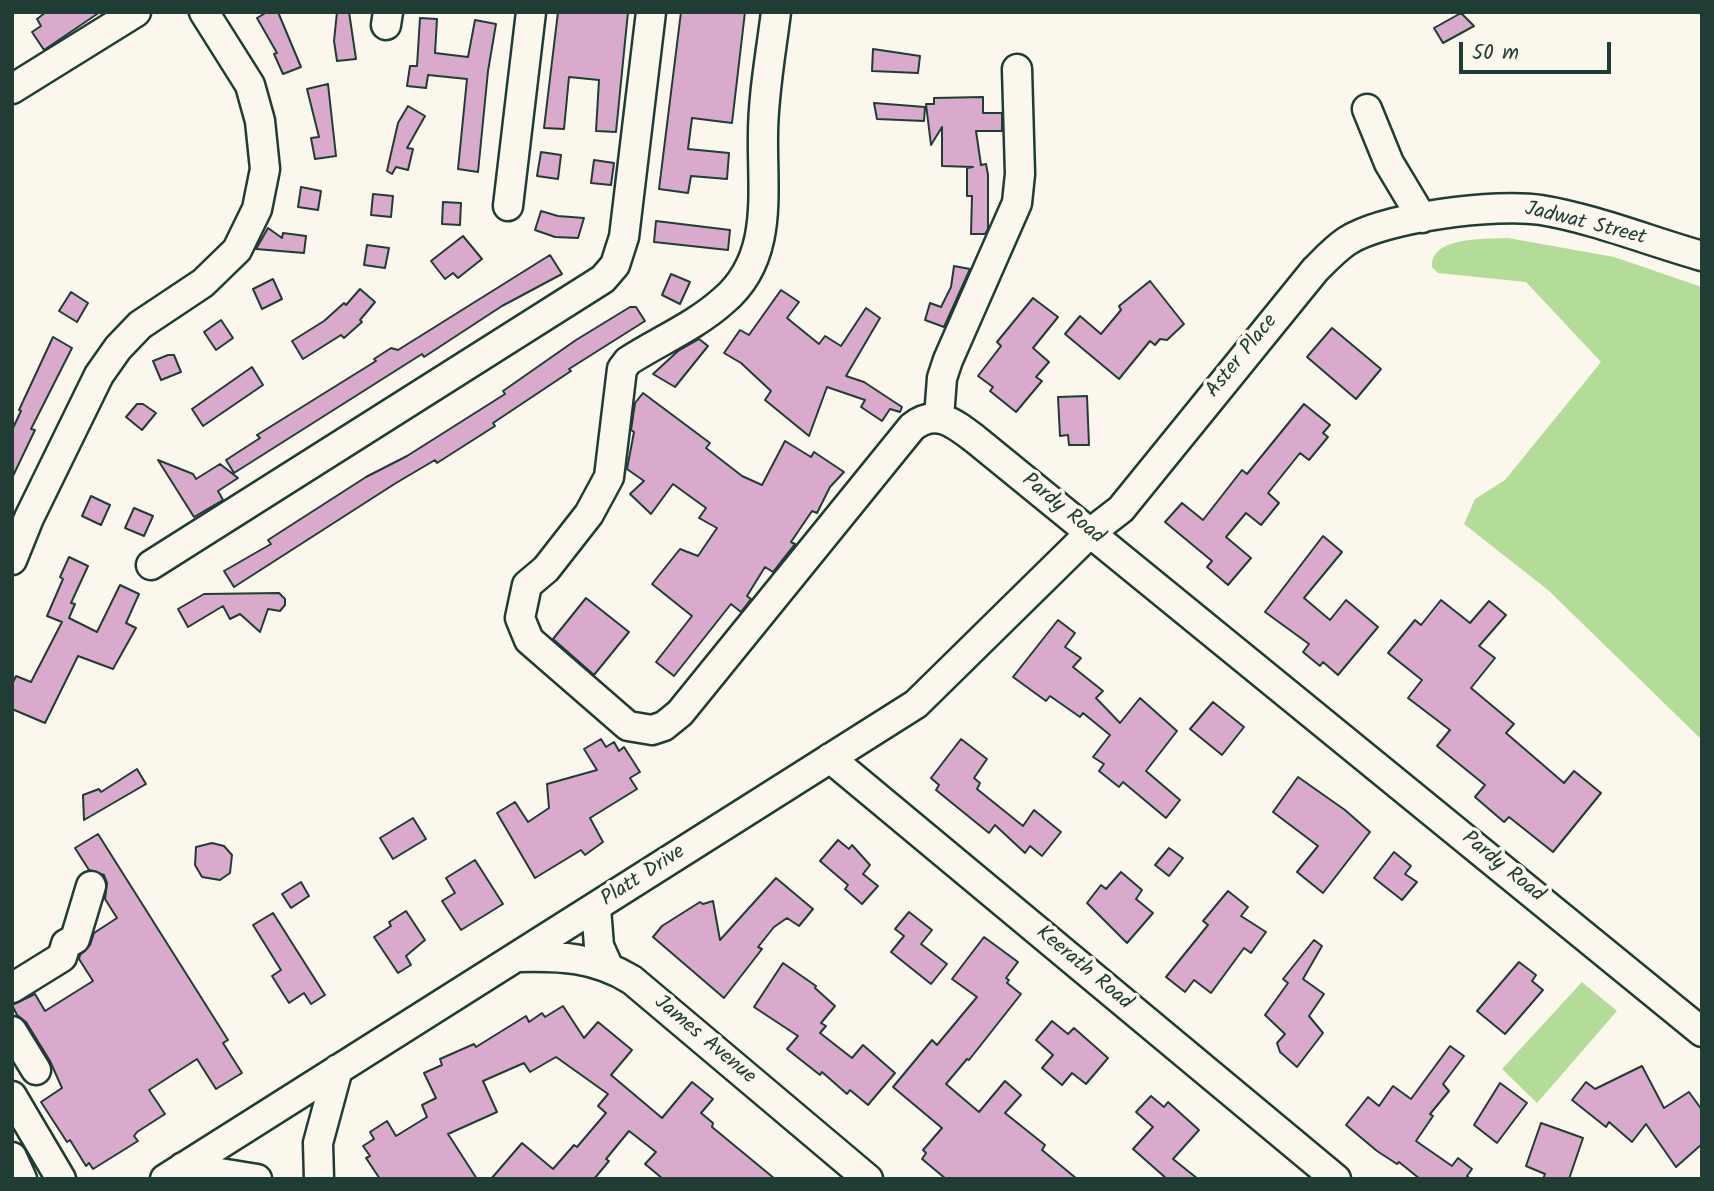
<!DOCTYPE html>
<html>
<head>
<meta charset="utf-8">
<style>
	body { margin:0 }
	#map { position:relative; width:1714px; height:1191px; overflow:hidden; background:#fbf7ec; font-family:Kalam,sans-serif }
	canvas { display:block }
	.frame { position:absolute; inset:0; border:14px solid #1f3d34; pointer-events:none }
	.scale { position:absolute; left:1459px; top:42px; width:152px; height:32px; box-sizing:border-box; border:4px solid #1f3d34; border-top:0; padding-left:9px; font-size:21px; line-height:24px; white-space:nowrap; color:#1f3d34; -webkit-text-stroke:5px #fbf7ec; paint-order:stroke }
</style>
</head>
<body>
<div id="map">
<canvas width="1714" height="1191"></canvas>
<div class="frame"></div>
<div class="scale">50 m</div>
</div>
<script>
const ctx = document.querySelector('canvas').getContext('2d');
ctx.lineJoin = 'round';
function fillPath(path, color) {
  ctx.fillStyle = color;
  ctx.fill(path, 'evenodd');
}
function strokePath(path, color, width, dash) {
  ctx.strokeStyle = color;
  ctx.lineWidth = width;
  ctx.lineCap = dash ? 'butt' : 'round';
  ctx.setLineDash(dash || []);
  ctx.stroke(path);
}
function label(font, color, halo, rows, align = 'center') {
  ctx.font = font + ' Kalam,sans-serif';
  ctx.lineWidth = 7;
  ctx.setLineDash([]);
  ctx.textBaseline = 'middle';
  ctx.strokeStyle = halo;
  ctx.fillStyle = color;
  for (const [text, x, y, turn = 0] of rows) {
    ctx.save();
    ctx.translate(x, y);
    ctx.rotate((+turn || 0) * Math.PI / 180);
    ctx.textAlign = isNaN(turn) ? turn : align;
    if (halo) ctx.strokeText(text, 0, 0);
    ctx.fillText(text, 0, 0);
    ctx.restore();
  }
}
fillPath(new Path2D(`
	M1508 238 1614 257 1702 287V740L1548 590 1464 524 1475 499 1505 480 1601 362 1526 282 1438 273 1432 267C1430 236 1487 239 1508 238Z
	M1582 982 1617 1011 1537 1103 1502 1069Z`), '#b3dc98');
const building = new Path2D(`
	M46 12H100L44 50 32 32 41 26 37 19Z
	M267 12H278L301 67 283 74 274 54 277 53 257 18Z
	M337 12H349L356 59 337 61 334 41Z
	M558 12H628L616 132 596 131 599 80 569 77 564 129 544 128Z
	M681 12H745L732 123 692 118 688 149 729 153 727 179 691 176 688 193 659 189Z
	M1461 13 1474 26 1443 43 1434 28Z
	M420 18 437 19 435 53 468 57 475 20 496 24 488 71 478 172 458 169 467 79 428 75 426 88 407 86 410 66H417Z
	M873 49 920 56 918 73 872 71Z
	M328 84 336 156 315 159 311 138 319 137 307 89Z
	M983 97V113H1002V131H976L981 165 986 164 988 175V229L985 234H971L972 196H967V168L973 167 942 166V127L931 145 926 104H934V98Z
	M874 103 925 107 924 121 877 119Z
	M408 106 425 116 407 148 413 149 408 170 396 167 392 174 387 171 398 123Z
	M541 152 561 155 558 179 537 176Z
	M594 160 614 163 611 185 591 183Z
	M301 187 321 191 318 210 298 207Z
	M373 194 393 196 391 217 371 215Z
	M443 202 461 203 460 225 442 224Z
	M541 211 558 216 584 218 578 238 555 237 535 230Z
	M656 221 730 230 728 250 654 242Z
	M268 228 282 238 283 233 306 236 304 253 256 249Z
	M463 236 482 259 458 278 453 273 445 279 431 261Z
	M367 245 389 248 385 268 364 265Z
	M550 255 562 274 502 306 424 357 422 354 234 473 226 460 260 438 257 435 376 361 374 359 391 348 398 350Z
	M954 266 970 269 944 327 925 320 930 303 941 307 951 287Z
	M671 274 690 282 680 304 662 295Z
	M273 279 282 299 262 309 253 289Z
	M1150 281 1184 324 1167 340 1160 339 1155 345 1150 341 1119 379 1065 334 1080 316 1101 334 1121 310 1119 306Z
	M360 289 375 302 360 320 362 322 344 338 341 335 303 359 292 341 324 321 344 303 346 305Z
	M781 290 799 302 787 318 819 344 825 336 841 346 866 308 880 318 846 376 864 382 902 407 900 412 890 409 882 421 861 407 865 400 827 387 809 436 765 400 771 391 741 363 724 353 740 330 749 335Z
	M71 292 88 303 77 322 59 311Z
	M1033 298 1058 317 1033 348 1049 362 1036 377 1042 381 1016 412 990 391 993 387 978 376 1001 346 997 342Z
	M630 307H636L645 321 569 369 571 371 493 423 495 426 437 463 435 460 396 483 234 587 224 571 271 544 268 540 366 477 407 456 505 394 503 391 576 340Z
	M221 320 233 338 216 350 204 332Z
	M1332 328 1381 369 1356 399 1307 357Z
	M53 337 72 348 31 429 35 430 12 478V430L21 411 19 410Z
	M699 339 708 346 675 387 653 374 678 351Z
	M168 355H174L181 372 161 380 153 361Z
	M252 367 263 385 203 426 192 409Z
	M643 393 710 443 706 448 742 476 762 485 785 441 811 457 814 452 844 472 830 487 817 513 812 511 791 542 795 544 773 572 765 567 747 596 751 599 741 612 731 604 674 676 656 662 692 616 652 584 680 549 698 556 717 528 699 518 706 508 673 484 651 514 630 494 644 481 627 469 634 432 631 430 635 403Z
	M1087 396 1089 445H1069L1068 435 1060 436 1058 397Z
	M137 404H143L156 413 142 430 126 417Z
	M1304 404 1330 425 1323 433 1328 437 1309 460 1300 453 1268 493 1279 503 1261 525 1246 513 1226 537 1251 558 1228 585 1207 567 1212 561 1165 522 1182 503 1203 520 1242 470 1247 474Z
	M158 460 193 474 196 479 220 464 238 478 218 491 223 500 194 517Z
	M91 496 110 505 101 525 82 516Z
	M134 508 153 516 144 536 125 528Z
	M1323 536 1342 552 1304 598 1330 620 1346 600 1378 627 1338 675 1323 662 1320 666 1303 652 1309 644 1265 612Z
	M69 557 88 566 71 603 75 604 69 618 97 632 120 585 139 594 126 623 136 628 113 669 78 656 45 723 12 709V684L16 676 31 682 62 622 47 616 63 579 60 577Z
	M279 593 285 599V605L280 611 268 609 260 632 240 614 230 619 223 606 188 627 178 609 204 594Z
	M586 598 629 632 594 675 553 639Z
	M1441 600 1470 623 1489 601 1506 615 1479 646 1495 658 1471 688 1514 724 1506 733 1564 783 1574 771 1601 793 1553 852 1509 817 1504 822 1475 797 1485 785 1437 746 1450 730 1408 698 1422 680 1388 653 1415 620 1421 625Z
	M1058 620 1075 633 1065 647 1081 658 1073 667 1103 691 1096 698 1120 723 1140 698 1177 731 1146 771 1180 800 1166 818 1123 782 1119 787 1099 771 1104 764 1093 757 1110 735 1083 713 1080 717 1050 696 1046 701 1013 677Z
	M1213 702 1244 727 1222 755 1190 729Z
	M601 739 606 747 614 742 619 751 624 747 640 772 630 778 637 789 590 818 603 842 585 855 581 850 535 878 497 813 515 802 528 822 549 808 547 784 597 770 584 749Z
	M961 739 987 759 974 778 980 783 977 789 1023 826 1034 810 1061 832 1042 856 1030 846 1025 853 995 825 989 833 936 790 939 785 931 778Z
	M137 769 146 784 84 820 83 795 99 789 101 792Z
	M1298 777 1345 810 1370 832 1323 893 1297 872 1318 846 1273 812Z
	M413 818 426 839 393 859 380 838Z
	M98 834 228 1040 223 1043 242 1073 216 1089 197 1059 149 1090 165 1114 137 1132 134 1136 138 1141 93 1169 89 1163 86 1166 70 1140 67 1142 41 1102 62 1088 50 1061 26 1022 17 1015 12 1005 35 994 45 1011 93 981 79 959 80 955 90 945 94 933 117 918 105 899 107 883 104 875 89 870 75 848Z
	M838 840 849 849 852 845 870 865 863 874 878 886 862 904 845 889 848 885 820 861Z
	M212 843 224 846 232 855 230 873 220 880 202 877 195 865 196 847Z
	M1169 848 1183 858 1169 876 1155 865Z
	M1394 852 1411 866 1405 874 1417 882 1402 900 1374 878Z
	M475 860 503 904 461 930 442 901 455 893 446 878Z
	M1121 872 1142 890 1136 899 1153 913 1127 943 1087 903 1101 885 1106 889Z
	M776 878 813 909 799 926 787 918 774 927 758 947 762 949 724 998 653 937 662 926 700 902 703 904 713 901 720 940Z
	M301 882 309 896 291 908 282 894Z
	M1228 891 1248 907 1241 916 1266 932 1251 953 1244 948 1211 993 1194 980 1185 992 1166 977 1208 925 1203 921Z
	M406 911 425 940 406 956 411 965 398 973 374 937 391 926 389 922Z
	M909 912 932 930 921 944 947 964 931 984 891 952 904 936 895 929Z
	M273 913 325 995 311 1004 304 993 289 1003 272 976 281 970 253 925Z
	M984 937 1018 962 1006 978 1009 980 1007 983 1021 994 969 1060 967 1059 946 1084 979 1112 1005 1081 1021 1095 1005 1113 1045 1145 1042 1150 1077 1179H946L922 1159 926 1153 923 1150 942 1128 893 1087 932 1040 937 1045 977 997 952 979Z
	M1314 940 1322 946 1303 979 1324 994 1309 1016 1323 1033 1297 1067 1280 1052 1277 1043 1285 1034 1265 1015 1288 983 1283 979Z
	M1519 962 1536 975 1532 981 1543 990 1505 1034 1477 1011Z
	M783 963 816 986 815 988 835 1006 821 1023 826 1026 820 1033 852 1058 863 1045 895 1073 868 1105 850 1090 847 1094 822 1072 820 1075 787 1049 798 1036 754 1007Z
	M563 1006 584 1038 598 1022 632 1050 611 1075 662 1118 692 1082 713 1099 701 1113 713 1123 712 1127 775 1179H663L645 1164 656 1152 629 1131 606 1159 609 1161 594 1179H491L522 1143 553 1169 574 1145 577 1147 606 1113 598 1106 608 1094 556 1057 530 1072 524 1063 483 1081 497 1112 448 1134 477 1179H380L366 1158 370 1156 363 1146 374 1139 370 1132 387 1121 396 1136 427 1117 422 1105 436 1098 424 1073 442 1065 440 1059 474 1044 476 1047 526 1016 529 1022 542 1013 545 1017Z
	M1052 1021 1068 1034 1074 1028 1108 1058 1086 1084 1072 1073 1062 1085 1042 1068 1053 1055 1036 1040Z
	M1450 1046 1464 1056 1443 1084 1449 1091 1430 1114 1433 1116 1416 1141 1452 1166 1458 1158 1472 1169 1467 1176 1470 1179H1420L1399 1162 1397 1164 1377 1151 1346 1125 1368 1097 1379 1106 1393 1086 1411 1099Z
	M1642 1066 1664 1108 1689 1092 1702 1110V1144L1676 1167 1646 1124 1632 1142 1609 1122 1606 1127 1572 1100 1586 1082 1595 1089Z
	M1500 1083 1527 1103 1497 1143 1474 1125Z
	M1151 1096 1164 1107 1168 1102 1199 1130 1173 1159 1198 1179H1167L1133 1149 1153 1127 1136 1112Z
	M1541 1123 1583 1138 1569 1179H1543L1545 1174 1526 1166Z`);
fillPath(building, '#d9aacb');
strokePath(building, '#1f3d34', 2);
const minor = new Path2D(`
	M776 12C771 53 763 95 763 135 762 194 774 258 723 301 695 326 659 341 628 361L622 369 609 477 589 514 546 569 527 585 520 618 529 640 628 726 652 730 664 726 680 713 912 427C936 408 954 423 975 439L1702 1032
	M386 25 388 12
	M12 89 136 12
	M1367 109 1389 163 1422 218
	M508 206 531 12
	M939 417 942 378 948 360 1017 203 1020 174 1017 69
	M12 560 29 518 99 375 118 348 140 325 203 283 237 250 257 209 265 169 260 121 250 85 204 12
	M151 565 603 279 615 265 624 237 651 12
	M830 758 1336 1179
	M596 908 599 946 608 966
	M518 957C561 956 595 957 632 980L868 1179
	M12 988 62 957 66 944 75 939 91 886
	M12 1031 36 1070
	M12 1096 61 1179
	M12 1157 22 1179
	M183 1167 257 1179
	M165 1179 916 704 1090 533 1121 509 1315 270C1325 260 1335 249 1347 241 1384 217 1497 203 1541 210 1595 219 1649 241 1702 256
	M319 1179 318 1143 338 1069`);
strokePath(minor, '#1f3d34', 33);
strokePath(minor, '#fbf7ec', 28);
label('21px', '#1f3d34', '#fbf7ec', [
	["Jadwat Street",1585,225,14],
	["Aster Place",1243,357,-51],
	["Pardy Road",1062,510,39],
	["Pardy Road",1502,868,39],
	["Platt Drive",644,877,-33],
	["Keerath Road",1083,969,40],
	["James Avenue",704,1041,40]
]);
</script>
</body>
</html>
